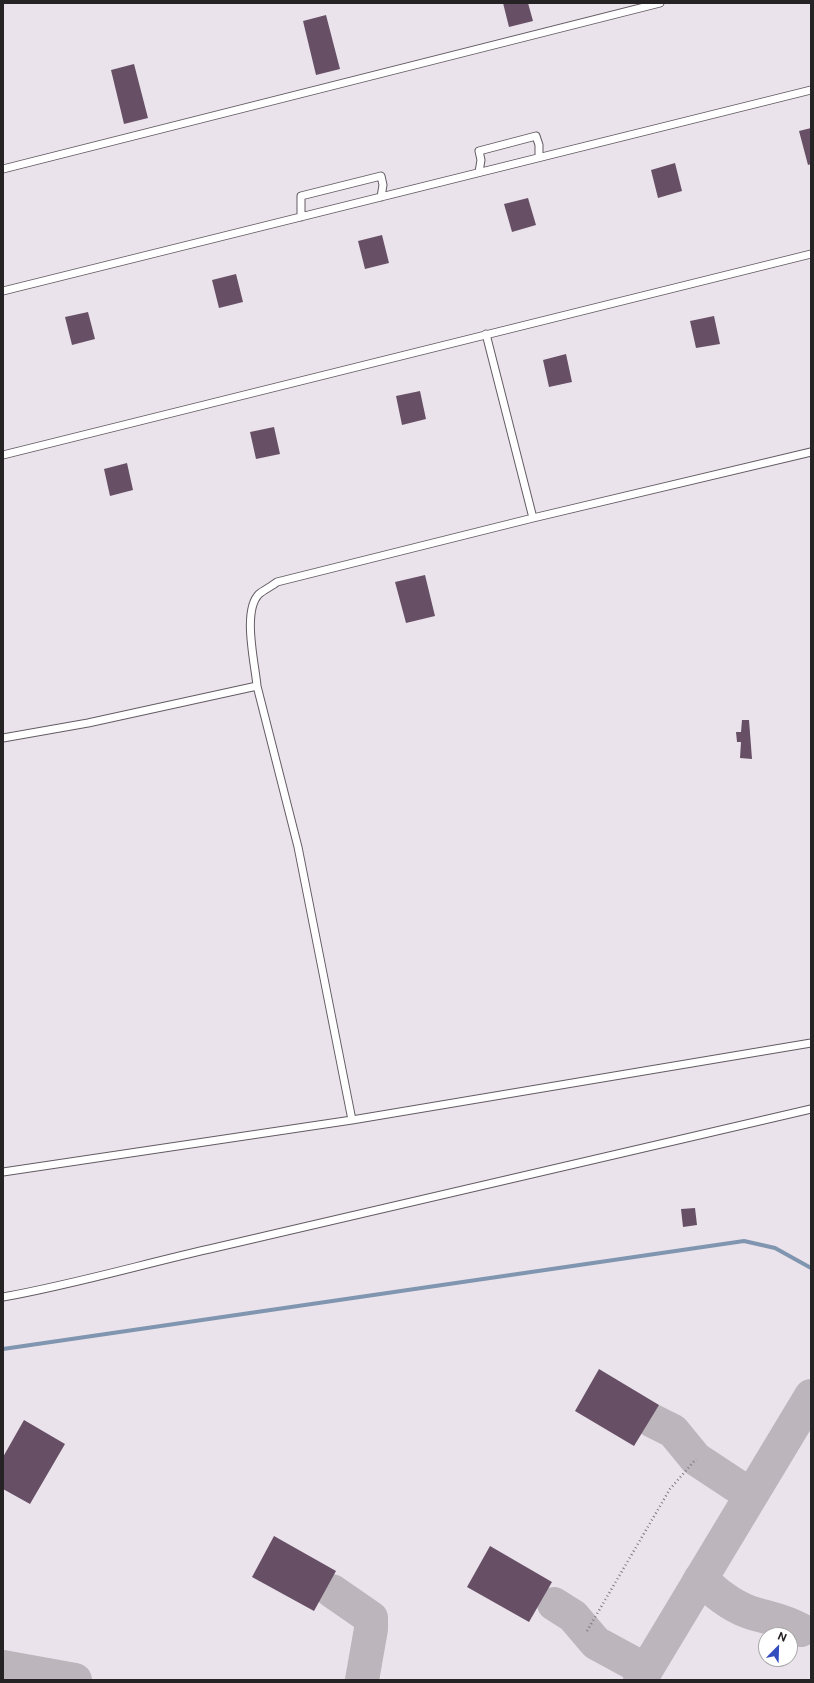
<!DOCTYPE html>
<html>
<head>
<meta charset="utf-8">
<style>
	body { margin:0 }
	#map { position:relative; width:814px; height:1683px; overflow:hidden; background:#ebe3eb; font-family:"Public Sans",sans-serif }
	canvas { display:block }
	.frame { position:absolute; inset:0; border:4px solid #262325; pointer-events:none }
	.north { position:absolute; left:758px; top:1627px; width:40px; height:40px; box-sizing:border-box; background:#fff; border:1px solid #a8a7a8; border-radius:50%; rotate:23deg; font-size:11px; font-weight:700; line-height:16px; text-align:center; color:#262325 }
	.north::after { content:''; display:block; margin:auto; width:14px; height:18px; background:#324dbe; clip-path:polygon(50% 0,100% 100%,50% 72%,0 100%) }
</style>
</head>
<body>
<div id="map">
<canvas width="814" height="1683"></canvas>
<div class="frame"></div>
<div class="north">N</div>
</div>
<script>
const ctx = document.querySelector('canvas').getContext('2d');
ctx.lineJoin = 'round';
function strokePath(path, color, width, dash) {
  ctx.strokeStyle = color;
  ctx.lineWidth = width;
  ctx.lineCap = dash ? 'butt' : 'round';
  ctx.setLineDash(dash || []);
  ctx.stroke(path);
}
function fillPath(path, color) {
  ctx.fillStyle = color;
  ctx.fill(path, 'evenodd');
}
strokePath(new Path2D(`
	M3 1349 744 1241 775 1248 811 1268`), '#8096b0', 4);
strokePath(new Path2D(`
	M653 1421 673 1431 696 1459 740 1488
	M707 1586 696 1587 701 1578C712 1591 732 1606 749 1612 767 1618 784 1620 801 1630
	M332 1591 371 1618V1629L362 1680
	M554 1604 573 1616 596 1643 631 1662
	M3 1667 75 1680
	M640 1680 811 1396`), '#bcb5bc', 34);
fillPath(new Path2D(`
	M503 3H528L533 21 509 27Z
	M326 15 340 69 316 75 303 21Z
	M134 64 148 118 124 124 111 70Z
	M811 128V164L808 165 799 131Z
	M675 163 682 191 658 198 651 170Z
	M528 198 536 225 512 232 504 204Z
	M382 235 389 263 365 269 358 241Z
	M236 274 243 302 219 308 212 280Z
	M88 312 95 339 72 345 65 317Z
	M714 316 720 344 696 348 690 321Z
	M566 354 572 382 549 387 543 360Z
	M420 391 426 419 402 425 396 396Z
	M274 427 280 454 256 459 250 432Z
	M127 463 133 490 110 496 104 469Z
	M425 575 435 616 406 623 395 582Z
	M742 720H749L752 759 740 758 741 742H737L736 732H741Z
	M695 1208 697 1225 683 1227 681 1209Z
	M599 1369 659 1405 634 1446 575 1411Z
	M24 1420 65 1444 30 1504 3 1489V1457Z
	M274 1536 336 1571 314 1611 252 1577Z
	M490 1546 552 1582 529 1622 467 1587Z`), '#675066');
const service = new Path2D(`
	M3 169 660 3
	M479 172 481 160 479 151 536 136 539 145V157
	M301 217V196L381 176 383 185 381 197
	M3 291 811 90
	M486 334 533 518
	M3 455 811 254
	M257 686C255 663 242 611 259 594 264 590 272 586 277 582L533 518 811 452
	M3 738 88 723 257 686 298 847 352 1120
	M3 1172 352 1120 811 1043
	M3 1297C76 1284 146 1263 218 1247 416 1201 613 1155 811 1109`);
strokePath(service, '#635c63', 9);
strokePath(new Path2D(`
	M587 1631 670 1489 696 1459`), '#7f7a7e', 2.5, [1, 3]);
strokePath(service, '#fff', 7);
</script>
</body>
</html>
